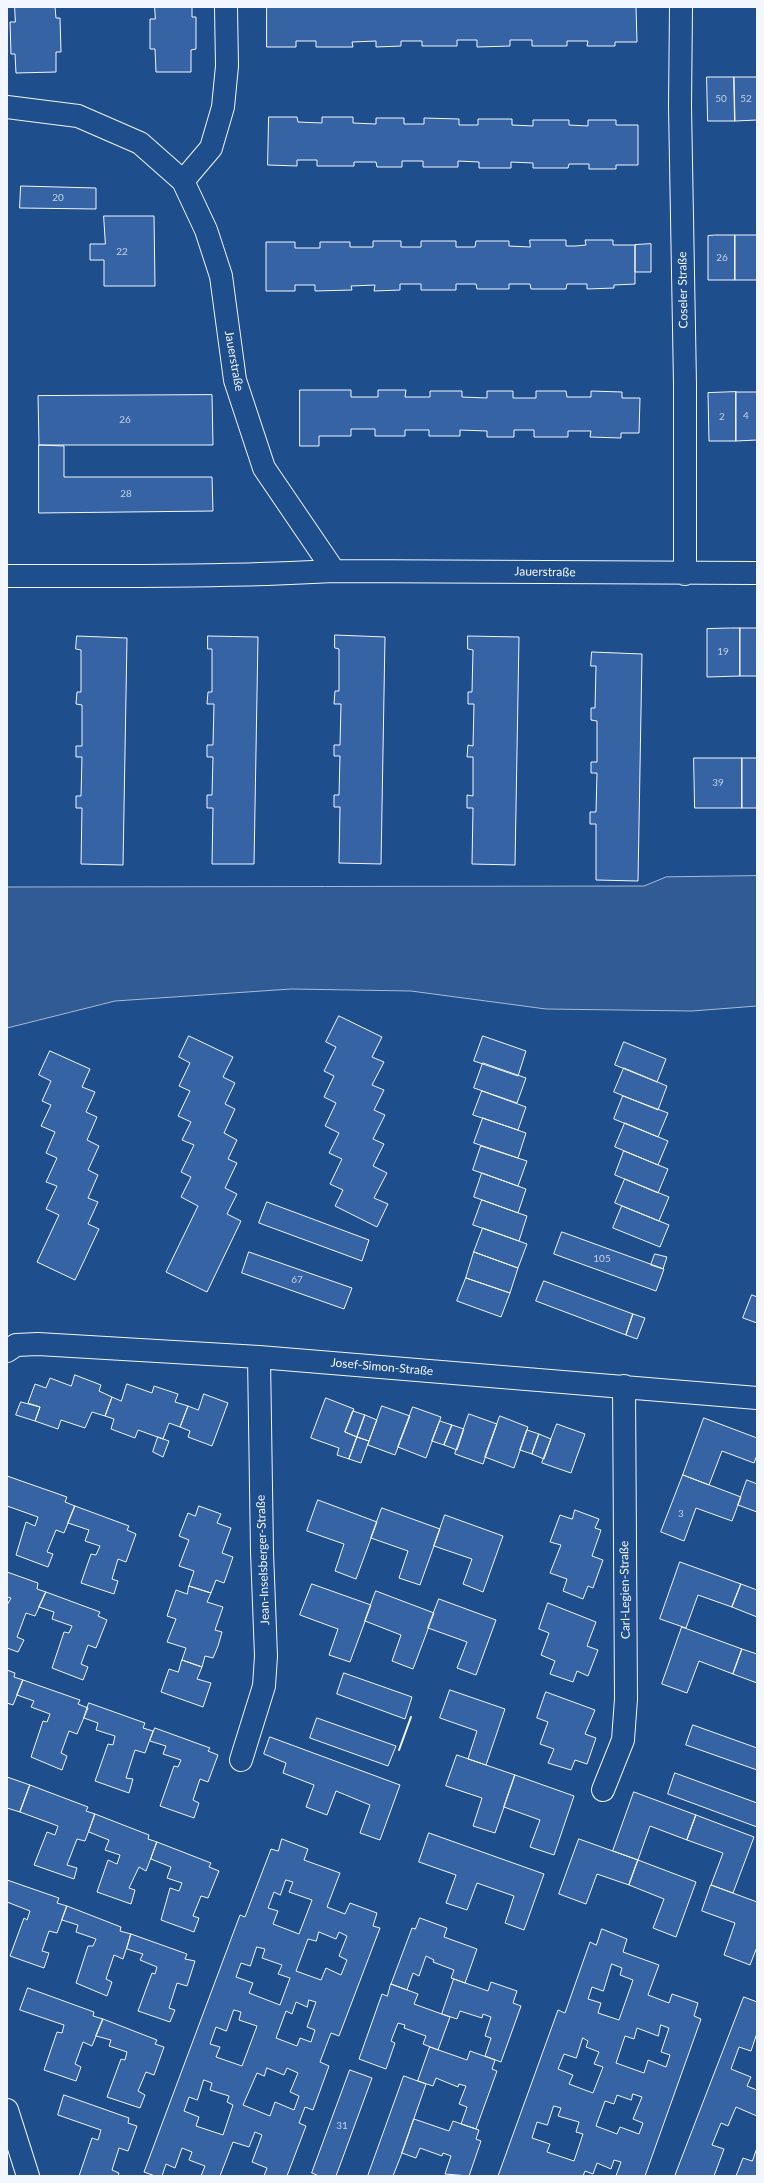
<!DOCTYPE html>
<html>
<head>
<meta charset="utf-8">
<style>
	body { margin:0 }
	#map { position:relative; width:764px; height:2183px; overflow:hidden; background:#1f4e8c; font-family:Lato,sans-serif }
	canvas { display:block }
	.frame { position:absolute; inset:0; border:8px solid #f2f6ff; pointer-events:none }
</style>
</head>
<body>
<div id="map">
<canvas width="764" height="2183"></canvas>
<div class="frame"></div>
</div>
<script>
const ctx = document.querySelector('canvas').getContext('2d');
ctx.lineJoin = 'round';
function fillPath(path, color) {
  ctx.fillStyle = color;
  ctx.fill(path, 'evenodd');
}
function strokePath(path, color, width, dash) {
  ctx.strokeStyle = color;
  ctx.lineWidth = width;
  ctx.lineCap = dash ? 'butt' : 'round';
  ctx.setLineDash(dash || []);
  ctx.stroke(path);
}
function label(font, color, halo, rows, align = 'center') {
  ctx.font = font + ' Lato,sans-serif';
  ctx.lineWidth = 3;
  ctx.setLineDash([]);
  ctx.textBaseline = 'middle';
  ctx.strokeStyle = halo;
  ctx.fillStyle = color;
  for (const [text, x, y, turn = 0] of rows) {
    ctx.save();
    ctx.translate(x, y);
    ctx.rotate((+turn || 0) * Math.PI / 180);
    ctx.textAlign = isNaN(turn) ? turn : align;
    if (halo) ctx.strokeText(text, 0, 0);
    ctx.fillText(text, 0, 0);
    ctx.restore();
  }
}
const green = new Path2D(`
	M757 876V1006L692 1011 546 1009 411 991 291 989 115 1001 7 1028V887L644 886 666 877Z`);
fillPath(green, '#305b95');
strokePath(green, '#a8bbd7', 1);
const building = new Path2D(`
	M15 7H55L56 18H60L61 52H56V72L16 73 15 54H11L10 22H15Z
	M155 7H192V17H196V49L191 50V72H156L155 49H150V19H155Z
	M267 7H636L637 42H615V46H587L588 41H567V46H532V40H510V46L477 47V40H457V46H422V41H401V46L376 47V41L352 42 353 47H316V41H296V47H267Z
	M707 77H734L735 121H708Z
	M734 77H757V120L735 121Z
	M269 117H297L298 122 322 123V117H353V123L376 124V118H404V124H424V118L459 119V125H478V119H512V125L533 126V120H569V125L588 126V120H616V125H638V165H616V169H589V164H569L568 168H533V163L511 162V168H479V162L458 161V167H423V161H402V167H377L376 162H354V166H317V160H297V166L268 165Z
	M21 186 96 188V209L20 208Z
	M104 216H154L155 286H104V260H90V244H105Z
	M715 235H735V280H708V236Z
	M735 235H757V280H735Z
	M530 240H566V246H576L586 245 585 240H613V245H635V284L614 285V288L587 289V284H567L566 289H531L530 284H509V289H477L476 284H456V290H421V284H400V290L374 291 375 285 351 286 352 290 315 291V285H295V291H266V242H295V248H320V242H350V247H373V241H401V247H421V241H456V247H475L476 241H509V246L530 247Z
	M651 244V272H635V245Z
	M300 390H351V397H378V390H406L405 397H430V391H462V397L487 398V391H513V398H536V391H566L567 397H591V391L622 392V398H640L639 433H621V438L590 437 591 431H568V437H534V430H514V437H487V431L460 430V436H429V430H405V436H375V429H351V436H319V446H300Z
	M736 392V441H709L708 393Z
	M736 392H757V440L736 441Z
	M212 395 213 445H39L38 396Z
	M39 445 64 446V477H212L213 511 39 513Z
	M731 628H740V676L707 677V629Z
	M740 628H757V676H740Z
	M335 635 385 637 381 864 339 863 340 807H334V795H339L340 756H334V745H340L341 704H334L335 691H339V649L335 648Z
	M77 636 127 638 123 865 81 864 82 808H76V796H81L82 757H76V746H82V705L76 704 77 692H81V650L76 649Z
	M208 636 258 637 254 864H212L213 808H207V795H212L213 757H207V745H213L214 704H207L208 692H212V649H208Z
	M468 636 519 637 515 865 472 864 473 808H467V795L473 796V757H467L468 745 473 746 474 704H468V692H472L473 650 468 649Z
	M592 652 642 654 638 881 596 880V824H590V812H596L597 773H591V762H597V721L591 720V708H595L596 666H591Z
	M694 758H742V808H695Z
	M742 758H757V808H742Z
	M339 1016 382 1037 372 1057 384 1062 372 1085 384 1090 374 1110 385 1115 373 1139 384 1144 373 1166 387 1173 374 1198 388 1204 377 1227 335 1206 343 1190 330 1184 342 1159 329 1153 339 1133 325 1126 336 1103 324 1097 334 1076 324 1071 336 1047 326 1042Z
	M189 1036 233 1057 223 1077 235 1083 225 1104 235 1109 224 1133 237 1140 228 1159 237 1163 225 1188 237 1194 227 1214 241 1221 207 1292 166 1272 198 1206 181 1197 191 1177 181 1172 194 1145 182 1140 191 1122 178 1116 190 1091 179 1086 190 1063 179 1057Z
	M483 1036 526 1051 518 1076 474 1061Z
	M624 1042 666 1059 657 1082 615 1065Z
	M50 1051 90 1069 82 1087 95 1092 86 1112 97 1117 87 1140 99 1146 88 1170 98 1175 88 1198 98 1202 88 1224 99 1229 75 1280 37 1262 59 1215 46 1209 57 1186 46 1182 57 1158 46 1153 55 1132 41 1126 51 1105 42 1101 51 1081 39 1075Z
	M483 1063 526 1078 517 1103 474 1088Z
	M624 1068 667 1086 658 1110 614 1092Z
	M482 1091 526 1107 518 1130 473 1115Z
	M623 1096 668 1113 658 1137 614 1119Z
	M483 1118 526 1133 518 1158 474 1143Z
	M625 1123 668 1141 658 1165 615 1147Z
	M481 1146 527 1161 518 1186 473 1170Z
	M624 1151 668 1169 658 1193 615 1175Z
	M482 1173 526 1189 518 1213 474 1197Z
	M625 1179 669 1197 659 1221 615 1203Z
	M482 1200 527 1216 519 1241 473 1225Z
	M267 1202 369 1240 362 1261 259 1223Z
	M622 1206 669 1225 660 1247 613 1228Z
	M483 1228 527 1244 518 1268 474 1252Z
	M562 1232 664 1269 656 1291 554 1254Z
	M249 1252 352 1288 344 1309 242 1273Z
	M474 1252 518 1268 510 1293 466 1278Z
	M655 1254 667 1257 663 1269 651 1265Z
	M466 1278 510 1293 501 1317 457 1301Z
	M544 1281 633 1314 626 1335 536 1301Z
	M752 1295 757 1297V1323L743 1318Z
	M633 1314 645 1318 637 1339 626 1335Z
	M75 1375 101 1385 99 1391 112 1397 105 1416 92 1412 85 1428 61 1420 58 1429 35 1421 40 1407 28 1403 35 1384 46 1388 50 1378 71 1386Z
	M127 1384 152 1393 154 1386 178 1394 175 1402 188 1406 180 1427 169 1423 163 1439 138 1430 135 1438 111 1429 114 1419 105 1416 112 1397 121 1401Z
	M204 1394 228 1403 212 1446 188 1437 190 1431 180 1427 188 1406 198 1410Z
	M326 1398 354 1409 345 1432 357 1437 349 1459 337 1455 339 1448 311 1438Z
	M21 1402 40 1407 35 1421 16 1415Z
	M382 1406 410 1416 395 1455 368 1445Z
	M413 1407 441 1417 426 1458 398 1447Z
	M353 1411 365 1415 357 1437 345 1432Z
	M469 1414 497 1424 483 1464 455 1454Z
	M365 1415 377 1420 369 1441 357 1437Z
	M500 1416 528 1427 514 1468 485 1457Z
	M704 1418 757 1438V1455L754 1463 722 1451 709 1485 683 1475Z
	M440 1421 452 1425 444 1445 432 1441Z
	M557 1424 585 1434 571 1473 542 1463Z
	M452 1425 464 1429 457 1450 444 1445Z
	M527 1430 539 1434 532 1454 520 1450Z
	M539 1434 551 1439 544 1459 532 1454Z
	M158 1437 169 1441 163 1457 153 1452Z
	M357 1437 369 1441 361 1463 349 1459Z
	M683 1475 741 1497 732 1521 696 1508 684 1541 661 1532Z
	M7 1476 67 1497 65 1502 75 1506 64 1533 56 1530 47 1552 53 1554 48 1567 16 1555 26 1522 35 1526 38 1517 7 1506Z
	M747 1480 757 1484V1512L738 1505Z
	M318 1500 377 1522 356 1579 335 1571 344 1544 307 1531Z
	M75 1506 129 1526 127 1530 136 1534 126 1562 118 1559 112 1579 118 1581 114 1594 81 1583 91 1554 96 1555 100 1546 85 1541 89 1530 68 1523Z
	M199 1506 221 1514 217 1523 231 1528 222 1553 233 1557 224 1583 216 1580 211 1593 189 1586 194 1571 179 1566 189 1540 179 1536 188 1513 195 1516Z
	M382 1508 440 1529 420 1585 399 1578 408 1551 371 1538Z
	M575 1510 599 1519 595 1528 601 1530 592 1556 603 1560 593 1588 588 1586 583 1599 563 1591 567 1579 550 1573 561 1545 550 1542 560 1515 572 1519Z
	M445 1515 503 1536 483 1592 463 1584 472 1559 434 1546Z
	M680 1562 741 1584 732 1607 698 1595 686 1628 660 1619Z
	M7 1572 38 1583 37 1589 46 1592 35 1616 26 1613 17 1637 24 1640 18 1652 7 1648V1605L11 1598 7 1597Z
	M312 1584 371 1605 350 1662 329 1655 338 1629 300 1615Z
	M741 1584 757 1590V1617L732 1607Z
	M189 1586 211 1593 207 1602 223 1607 215 1630 222 1632 218 1646 213 1658 205 1656 202 1667 182 1660 186 1648 167 1642 176 1619 167 1616 176 1590 187 1594Z
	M376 1591 434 1613 413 1669 392 1661 401 1635 365 1621Z
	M46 1592 100 1612 98 1616 107 1620 96 1648 88 1645 81 1664 88 1667 83 1680 52 1668 64 1632 69 1633 72 1626 52 1619 54 1612 39 1607Z
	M439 1599 496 1620 476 1675 457 1668 467 1642 428 1628Z
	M548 1603 596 1622 587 1646 598 1650 588 1676 577 1671 573 1682 550 1674 555 1661 541 1655 549 1633 539 1629Z
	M682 1627 742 1649 733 1674 699 1661 687 1693 662 1684Z
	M742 1649 757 1654V1683L733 1674Z
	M182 1660 202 1667 197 1679 211 1683 203 1707 161 1692 169 1669 178 1672Z
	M7 1670 15 1673 14 1677 23 1680 13 1705 7 1703Z
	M344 1673 412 1697 405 1719 337 1694Z
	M23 1680 80 1700 78 1704 88 1708 77 1734 69 1731 61 1753 67 1756 62 1770 31 1757 43 1721 47 1722 50 1714 31 1707 34 1701 17 1695Z
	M450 1690 505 1709 486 1765 468 1759 477 1731 440 1718Z
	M546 1692 595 1710 585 1734 596 1738 587 1764 575 1760 571 1770 548 1763 554 1749 540 1744 548 1722 537 1718Z
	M89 1703 145 1723 143 1728 153 1731 145 1753 135 1750 126 1778 133 1779 129 1793 95 1781 108 1744 113 1745 115 1736 96 1730 98 1723 84 1718Z
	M317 1718 396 1746 388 1766 310 1738Z
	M693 1725 757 1748V1770L686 1745Z
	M155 1728 210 1748 208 1751 218 1755 208 1782 200 1779 193 1800 199 1803 194 1818 160 1806 174 1766 178 1767 181 1760 163 1754 166 1746 150 1741Z
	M270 1737 400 1785 380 1840 360 1833 370 1805 336 1791 327 1815 306 1807 314 1785 283 1773 286 1763 264 1754Z
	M457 1755 515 1775 495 1833 473 1826 482 1798 446 1786Z
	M675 1773 757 1803V1827L668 1794Z
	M515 1775 574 1796 554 1855 530 1847 540 1820 504 1807Z
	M7 1777 30 1785 20 1812 7 1808Z
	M30 1785 88 1807 86 1811 95 1814 85 1841 77 1839 67 1865 77 1868 74 1879 34 1865 47 1832 55 1835 58 1826 20 1812Z
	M634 1792 696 1815 687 1840 650 1826 638 1860 613 1851Z
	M95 1814 149 1835 148 1839 157 1842 146 1871 139 1867 129 1888 135 1890 131 1904 97 1892 108 1860 117 1864 120 1855 105 1850 109 1840 89 1832Z
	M696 1815 754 1837 733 1893 711 1885 723 1853 687 1840Z
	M429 1833 544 1874 524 1930 505 1923 514 1896 477 1883 467 1910 446 1903 456 1875 419 1862Z
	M282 1839 308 1849 304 1860 340 1873 327 1907 345 1914 350 1903 377 1913 373 1926 380 1928 339 2036 331 2033 320 2062 329 2066 313 2110 305 2107 299 2123 306 2126 287 2176H264L267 2168 252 2162 262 2135 255 2132 249 2147 233 2142 220 2176H201L205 2166 189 2160 192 2152 182 2148 175 2168 166 2164 162 2176H155L144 2172 240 1915 245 1917 271 1849 278 1851ZM286 1880 293 1882 289 1892 312 1900 299 1934 273 1924 278 1911 268 1908 274 1892 280 1895ZM319 1932 336 1939 339 1932 347 1936 339 1956 347 1960 341 1975 326 1968 321 1980 296 1971 308 1939 316 1941ZM257 1947 265 1949 262 1958 282 1965 278 1974 290 1978 280 2005 249 1993 253 1983 236 1977 241 1963 250 1966ZM309 2000 316 2002 307 2027 315 2030 311 2042 300 2038 297 2046 276 2038 286 2011 292 2014 296 2002 307 2007ZM234 2010 241 2012 239 2020 257 2026 242 2066 216 2057 220 2047 210 2044 216 2027 226 2031ZM267 2068 284 2075 287 2068 298 2073 290 2092 299 2096 294 2110 275 2102 270 2116 243 2105 257 2073 264 2076ZM204 2080 212 2083 210 2090 229 2096 227 2102 233 2105 223 2135 196 2126 199 2117 184 2111 189 2097 197 2100Z
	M579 1839 638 1860 629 1885 597 1874 586 1904 559 1894Z
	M157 1842 211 1863 209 1867 219 1871 208 1898 201 1896 193 1916 199 1918 194 1932 161 1920 170 1888 179 1891 182 1883 167 1878 171 1867 151 1859Z
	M638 1860 696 1882 676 1937 653 1928 664 1899 629 1885Z
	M7 1880 59 1898 57 1903 67 1906 57 1933 49 1931 42 1951 49 1953 44 1968 10 1956 24 1918 27 1920 30 1911 7 1902Z
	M711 1885 757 1902V1947L750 1965 724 1955 735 1923 702 1911Z
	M67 1906 121 1927 120 1931 131 1934 123 1959 114 1955 106 1979 112 1982 107 1996 76 1983 88 1946H93L96 1939 76 1932 78 1925 62 1920Z
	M420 1918 447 1928 444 1937 477 1949 465 1983 451 1978 454 1970 433 1962 434 1960 426 1956 419 1976 413 1973 407 1990 391 1984 412 1928 415 1929Z
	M602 1929 627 1939 623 1952 659 1965 648 1995 669 2003 672 1994 698 2003 694 2016 701 2019 645 2176H616L621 2162 614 2160 611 2169 597 2163 593 2174 585 2171 583 2176H498L558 2010 565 2013 590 1942 596 1945ZM612 1964 622 1968 620 1975 633 1980 619 2020 598 2013 601 2003 588 1999 592 1987 603 1991ZM661 2025 669 2028 661 2052 670 2055 666 2067 648 2060 644 2073 616 2063 625 2036 634 2039 637 2028 658 2036ZM583 2038 588 2041 586 2047 599 2052 594 2064 603 2067 593 2093 569 2084 573 2075 558 2069 564 2054 576 2058ZM633 2094 642 2097 633 2119 643 2123 639 2134 620 2127 617 2134 596 2126 605 2101 614 2104 617 2095 631 2100ZM554 2106 561 2108 558 2116 579 2122 576 2132 583 2134 574 2161 547 2152 550 2144 532 2138 537 2122 547 2125Z
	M131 1934 187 1954 185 1959 195 1961 187 1986 177 1983 169 2008 175 2010 170 2022 138 2011 152 1973 155 1974 157 1967 140 1960 143 1954 127 1949Z
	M454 1979 488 1991 491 1982 517 1991 513 2003 521 2006 501 2062 485 2056 491 2038 485 2036 491 2017 483 2014 482 2018 460 2011 457 2019 442 2014Z
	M391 1984 418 1994 414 2004 450 2017 438 2050 423 2044 426 2036 404 2028 405 2025 398 2023 391 2041 395 2043 386 2069 359 2059 382 1994 387 1996Z
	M28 1988 94 2012 93 2016 103 2019 92 2046 83 2042 75 2064 81 2067 76 2081 44 2070 57 2032 62 2033 64 2025 20 2010Z
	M744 1997 757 2002V2033L751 2051 739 2047 731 2069 751 2077 747 2086 757 2090V2116L736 2107 728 2126 721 2123 712 2145 724 2149 714 2176H675Z
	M103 2019 157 2040 155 2044 164 2047 154 2075 146 2072 138 2091 145 2095 140 2108 107 2097 121 2059 125 2060 127 2052 109 2046 111 2040 96 2036Z
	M430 2047 467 2060 470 2051 495 2060 492 2069 497 2071 476 2129 461 2124 467 2107 459 2104 466 2086 459 2084 458 2087 436 2078 433 2086 418 2081Z
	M350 2070 372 2078 336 2176H319L312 2173Z
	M404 2076 426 2084 402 2153 393 2176H368Z
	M64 2095 129 2118 128 2123 137 2126 128 2151 119 2148 112 2170 119 2173 118 2176H79L92 2138 98 2140 101 2130 58 2115Z
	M414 2119 449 2131 453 2121 479 2130 476 2139 481 2141 469 2176 445 2174 451 2156 443 2153 442 2156 420 2148 416 2158 402 2153Z
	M757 2148V2176H736L743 2158 752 2161Z`);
fillPath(building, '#3563a3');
strokePath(building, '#f2f6ff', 1);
const minor = new Path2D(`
	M226 7 227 66 223 107 211 148 183 181 206 230 221 276 235 380 264 468 334 571
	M681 7 680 106 685 384V574
	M7 107 78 116 140 143 183 181
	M7 576C116 576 225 577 334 571L757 573
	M7 1351 16 1345 38 1344 259 1357 757 1398
	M241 1760 264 1686 266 1656 262 1552 259 1357
	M603 1790 623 1740 626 1699 624 1386
	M7 2110 28 2176`);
strokePath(minor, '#f2f6ff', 24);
strokePath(minor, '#1f4e8c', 22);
strokePath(new Path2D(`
	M399 1750 411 1717`), '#f2f6ff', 2);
label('10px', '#c3d1e8', null, [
	["50",721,99],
	["52",746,99],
	["20",58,198],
	["22",122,252],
	["26",722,258],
	["4",746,416],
	["2",722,417],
	["26",125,420],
	["28",126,494],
	["19",723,652],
	["39",718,783],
	["105",602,1259],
	["67",297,1280],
	["3",681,1514],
	["31",342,2126]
]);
label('12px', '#f2f6ff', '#1f4e8c', [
	["Coseler Straße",683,290,-91],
	["Jauerstraße",234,361,80],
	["Jauerstraße",545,572,1],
	["Josef-Simon-Straße",382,1367,5],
	["Jean-Inselsberger-Straße",263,1560,-92],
	["Carl-Legien-Straße",625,1590,-91]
]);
</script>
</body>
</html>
